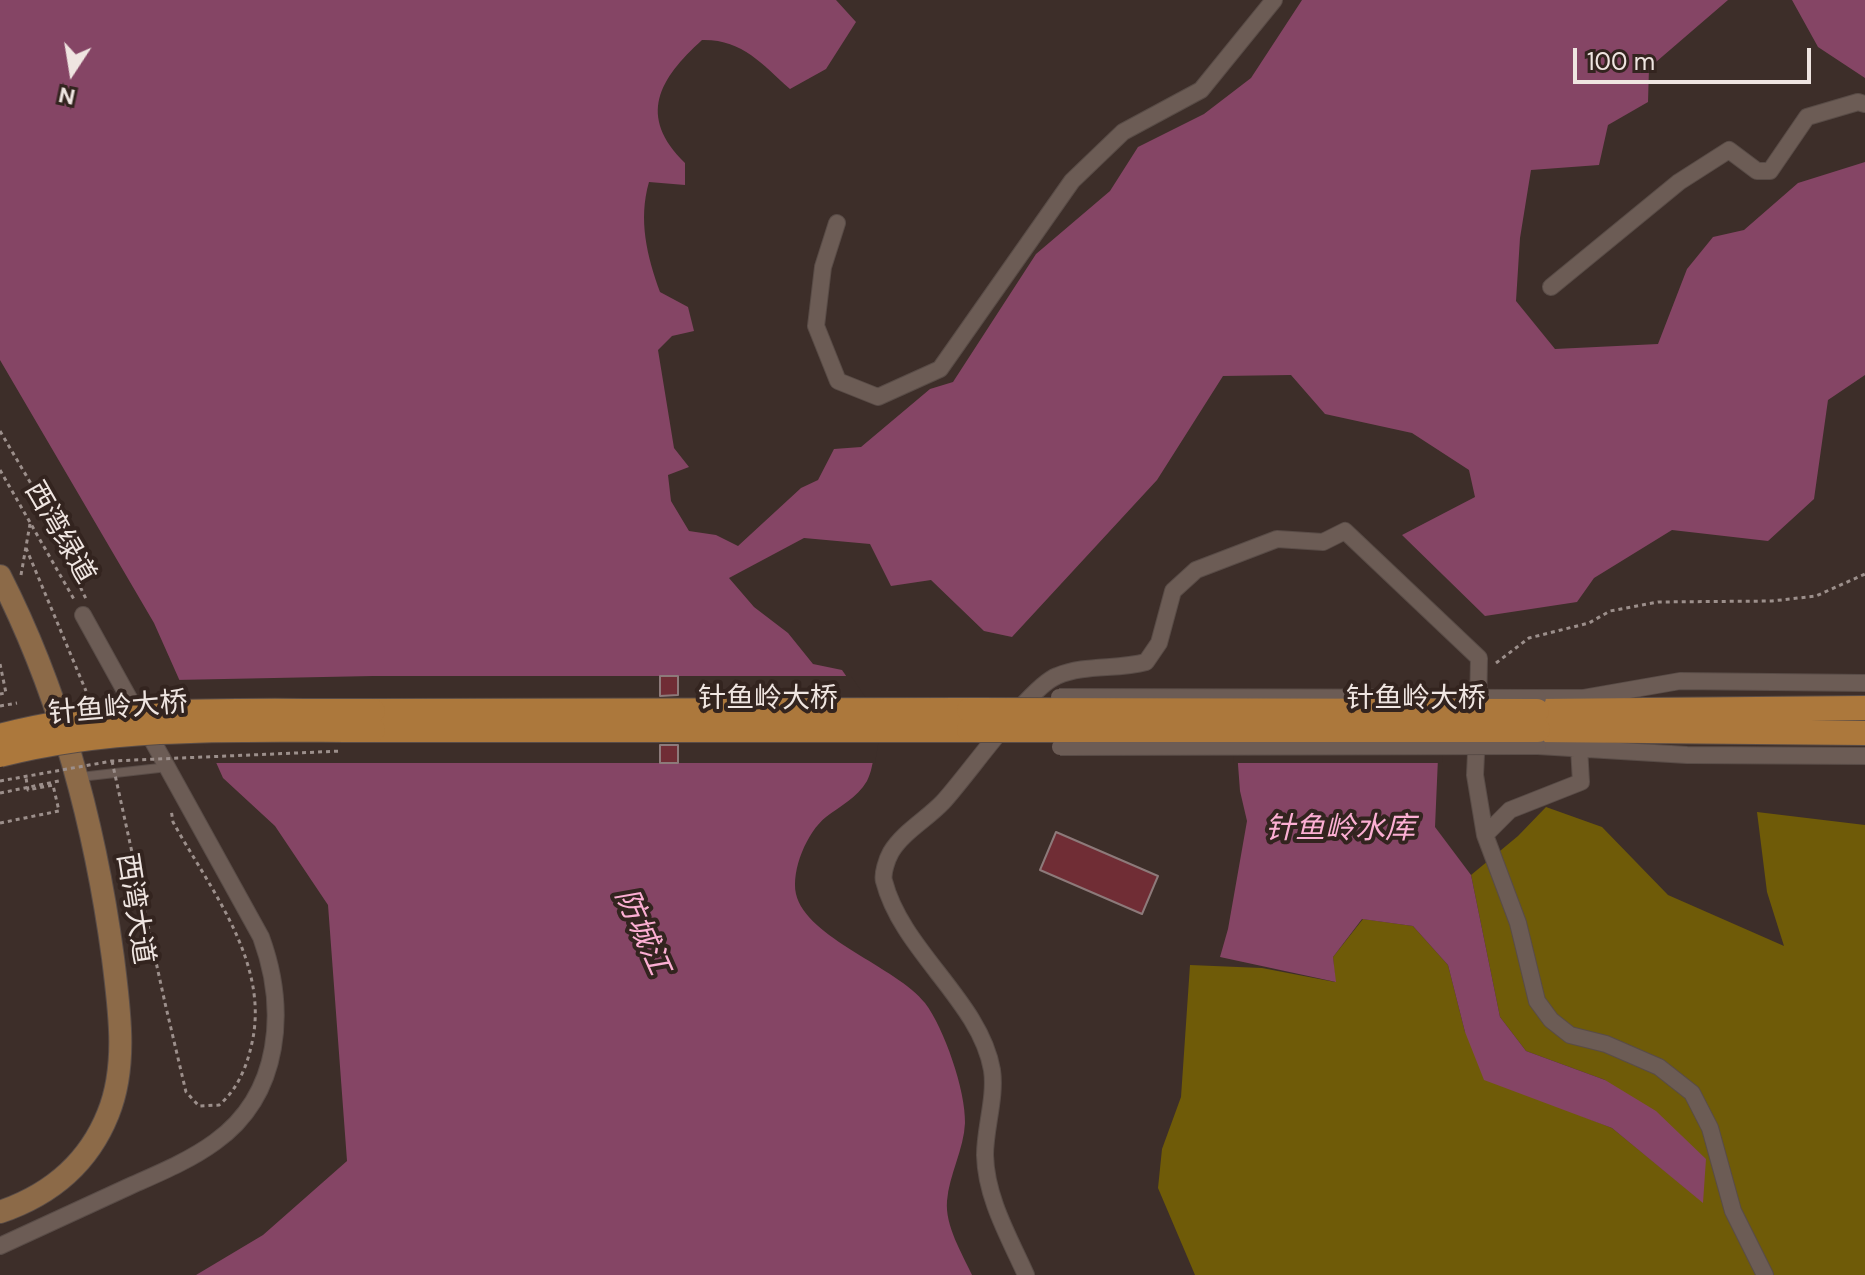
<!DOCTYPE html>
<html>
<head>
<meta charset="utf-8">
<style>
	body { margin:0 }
	#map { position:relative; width:1865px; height:1275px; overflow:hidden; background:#3d2e29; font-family:"DM Sans",sans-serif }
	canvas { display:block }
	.north { position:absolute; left:32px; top:32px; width:80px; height:80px; -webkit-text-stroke:6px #33241f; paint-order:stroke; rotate:192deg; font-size:22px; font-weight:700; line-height:32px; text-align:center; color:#efe5e1 }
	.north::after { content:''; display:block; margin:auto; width:28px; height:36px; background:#efe5e1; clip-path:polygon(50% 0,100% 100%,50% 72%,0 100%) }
	.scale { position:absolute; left:1573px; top:48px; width:238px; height:36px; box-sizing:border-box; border:4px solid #efe5e1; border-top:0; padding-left:10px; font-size:24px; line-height:28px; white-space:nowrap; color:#efe5e1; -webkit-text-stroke:6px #33241f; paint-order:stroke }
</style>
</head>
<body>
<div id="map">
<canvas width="1865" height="1275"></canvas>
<div class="north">N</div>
<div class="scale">100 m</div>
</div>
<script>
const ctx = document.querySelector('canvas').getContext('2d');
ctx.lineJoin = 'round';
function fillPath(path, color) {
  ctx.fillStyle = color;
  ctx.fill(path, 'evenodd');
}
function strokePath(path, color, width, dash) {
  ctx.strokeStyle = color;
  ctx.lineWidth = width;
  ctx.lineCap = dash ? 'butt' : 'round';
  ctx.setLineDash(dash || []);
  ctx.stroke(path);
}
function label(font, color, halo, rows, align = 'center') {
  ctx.font = font + ' "DM Sans","Noto Sans SC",sans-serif';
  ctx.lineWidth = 8;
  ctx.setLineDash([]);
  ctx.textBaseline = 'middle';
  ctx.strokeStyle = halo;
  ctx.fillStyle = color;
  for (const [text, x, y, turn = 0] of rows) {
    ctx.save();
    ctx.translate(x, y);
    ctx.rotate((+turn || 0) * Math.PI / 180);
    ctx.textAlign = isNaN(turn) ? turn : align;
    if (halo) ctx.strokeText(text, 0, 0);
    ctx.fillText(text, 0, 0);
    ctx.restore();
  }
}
fillPath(new Path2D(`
	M1546 807 1602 827 1668 895 1784 946 1767 892 1757 812 1865 825V1275H1195L1158 1188 1162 1149 1181 1097 1190 965 1262 968 1335 982 1333 957 1363 919 1413 926 1448 965 1465 1032 1552 1104 1612 1128 1703 1202 1605 1080 1526 1051 1500 1017 1471 875 1518 836Z`), '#6f5b08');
fillPath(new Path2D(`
	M0 0H836L856 22 826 69 790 89C762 64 742 39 702 40 659 79 637 116 685 163V185L649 182C638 220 647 256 660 292L688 307 694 331 672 336 658 350 674 448 689 467 668 475 671 501 689 531 716 535 738 546 801 488 818 480 834 449 861 447 930 389 953 382 1036 254 1110 191 1138 147 1204 114 1251 78 1302 0H1728L1649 68 1648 102 1608 125 1599 165 1531 170 1520 238 1516 301 1555 349 1658 344 1687 269 1713 237 1744 230 1798 183 1865 162V375L1828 400 1814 499 1768 541 1672 530 1594 578 1577 602 1485 616 1402 535 1475 497 1469 470 1412 433 1325 414 1291 375 1223 376 1157 480 1012 637 984 631 931 580 891 586 870 544 804 538 729 578 754 607 788 633 813 664 842 670 878 722C875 739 875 766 867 781 857 798 840 806 826 817 807 832 791 870 796 894 806 938 897 967 925 1003 944 1028 966 1091 965 1123 964 1149 949 1175 947 1201 945 1226 962 1253 972 1275H196L263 1235 347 1161 328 905 275 826 223 778 154 623 0 360Z
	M1792 0H1865V78L1818 47Z
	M1439 735 1435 827 1471 875 1500 1017 1526 1051 1605 1080 1656 1111 1706 1159 1703 1203 1612 1128 1484 1080 1465 1032 1448 965 1413 926 1362 919 1333 957 1336 982 1220 957 1228 929 1247 821 1240 791 1236 738Z`), '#854565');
fillPath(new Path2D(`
	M373 676H851L882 721 875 763H212L175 680Z
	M1443 735 1442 763H1234L1232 737Z`), '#3d2e29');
const building = new Path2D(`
	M660 676H678V695L660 696Z
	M660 745H678V763H660Z
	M1056 832 1158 876 1142 914 1040 870Z`);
fillPath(building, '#702d35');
strokePath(building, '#8d7a7a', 2);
const service = new Path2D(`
	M80 777 168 767`);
const minor = new Path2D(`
	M837 223 823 267 816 326 838 381 878 397 940 369 1072 181 1123 132 1201 90 1274 0
	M1551 287 1679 182 1729 150 1757 171H1770L1807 117 1858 102 1865 104
	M1538 698H1583L1680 681 1865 683
	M1477 733 1475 775 1485 835 1518 923 1537 1001 1551 1020 1570 1035 1606 1044 1659 1067 1692 1093 1710 1128 1733 1211 1765 1275
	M1538 746 1687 755 1865 756
	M1485 835 1510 810 1581 782 1579 747
	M0 1246C43 1226 85 1207 128 1187 157 1174 189 1161 215 1142 282 1094 287 1008 261 937L83 615
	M1026 1275C1009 1237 986 1198 985 1155 985 1128 996 1097 992 1070 980 1001 902 951 884 881 882 874 887 859 891 852 903 832 927 819 943 802 968 775 1029 687 1057 676 1085 664 1117 670 1146 662L1159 643 1173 591 1196 570 1277 539 1323 542 1345 531 1479 658 1478 710`);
const secondary = new Path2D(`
	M0 576C61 696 95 825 113 958 119 1008 128 1065 108 1114 88 1164 50 1195 0 1212`);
const primary = new Path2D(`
	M373 711 969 710
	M1537 711 1865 708
	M373 730H969
	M1538 730 1865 733`);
strokePath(service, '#594c47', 10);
strokePath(minor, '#594c47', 18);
strokePath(secondary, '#594c47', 24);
strokePath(primary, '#594c47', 26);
strokePath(new Path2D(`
	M0 431 30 482 87 601
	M0 470 75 601
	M26 548 86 691
	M21 575 30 524
	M1496 663 1529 638 1589 623 1610 611 1658 602 1772 601 1816 596 1865 574
	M0 664 6 693 0 694
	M0 706 17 703
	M0 793 59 781
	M165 1003 186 1092 199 1106 219 1105C236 1091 246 1069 251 1047 272 965 211 891 173 822L171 809`), '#9c8f8b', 3, [4, 4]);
strokePath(service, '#6c5c55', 8);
strokePath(minor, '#6c5c55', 16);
strokePath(secondary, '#8c6a48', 22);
strokePath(primary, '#ac783c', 24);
const minorBridge = new Path2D(`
	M1059 697 1538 698
	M1060 747 1538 746`);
const primaryBridge = new Path2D(`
	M969 710 1537 711
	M969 730H1538
	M0 736C119 704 250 712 373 711
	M0 755C121 724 249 730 373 730`);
strokePath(minorBridge, '#594c47', 18, []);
strokePath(primaryBridge, '#594c47', 26, []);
strokePath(new Path2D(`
	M112 761 165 1003
	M0 781 112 761 342 751
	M0 823 59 811 53 785 28 790 26 778`), '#9c8f8b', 3, [4, 4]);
strokePath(minorBridge, '#6c5c55', 16);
strokePath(primaryBridge, '#ac783c', 24);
label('28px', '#efe5e1', '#33241f', [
	["西湾绿道",59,533,60],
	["针鱼岭大桥",768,700],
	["针鱼岭大桥",1416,700],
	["针鱼岭大桥",118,709,-5],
	["西湾大道",134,909,81]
]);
label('italic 30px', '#fcafd3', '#33241f', [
	["针鱼岭水库",1340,830],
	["防城江",641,932,66]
]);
</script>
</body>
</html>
